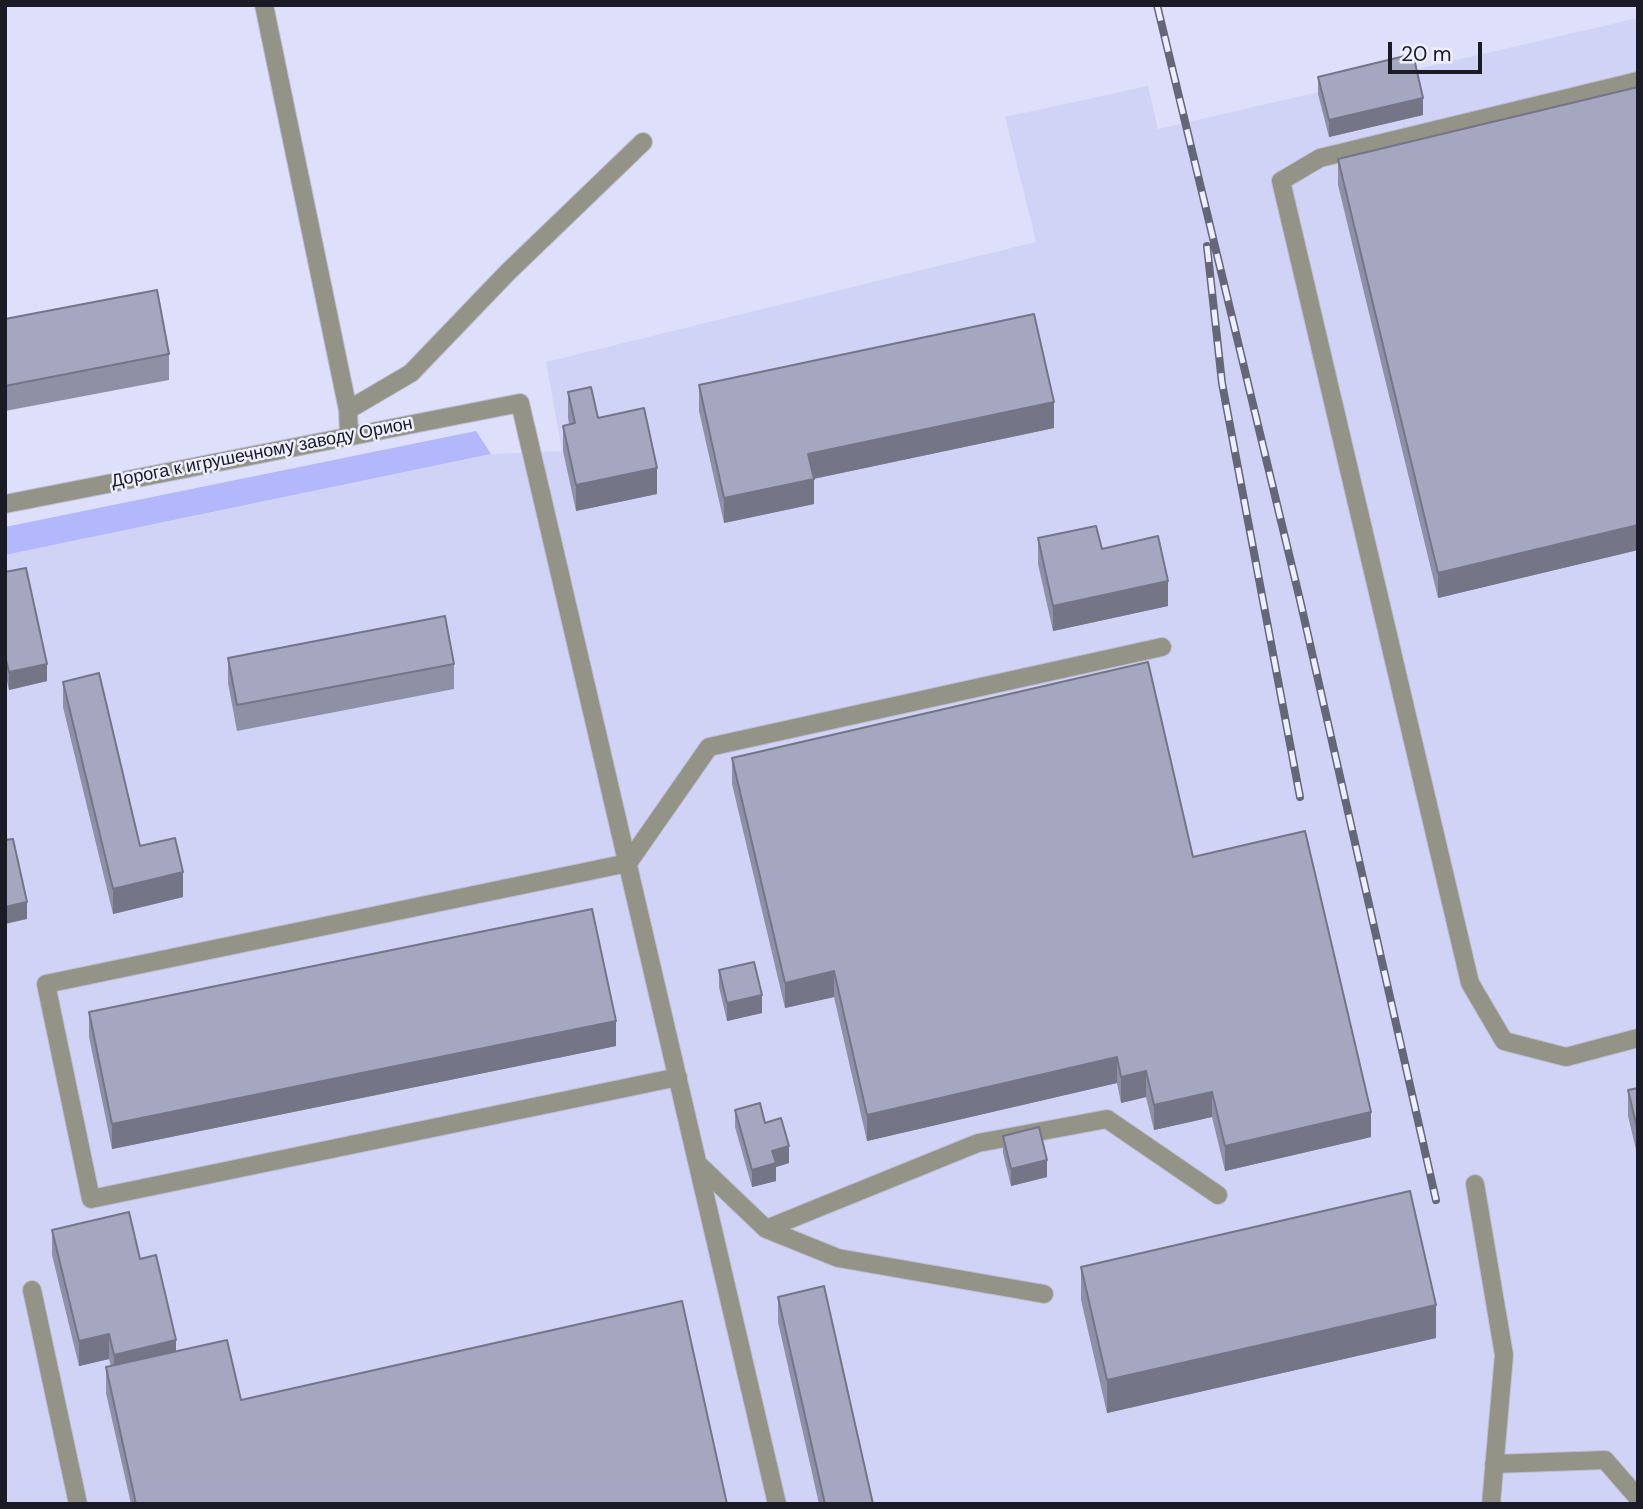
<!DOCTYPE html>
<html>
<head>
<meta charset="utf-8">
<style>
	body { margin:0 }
	#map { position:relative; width:1643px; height:1509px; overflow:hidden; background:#dee0fb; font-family:"DM Sans",sans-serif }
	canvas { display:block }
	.frame { position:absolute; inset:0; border:7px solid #1a1b25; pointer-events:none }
	.scale { position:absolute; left:1388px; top:42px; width:94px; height:32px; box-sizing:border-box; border:4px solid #1a1b25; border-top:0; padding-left:9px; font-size:21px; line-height:24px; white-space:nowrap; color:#1a1b25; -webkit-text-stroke:5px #edeeff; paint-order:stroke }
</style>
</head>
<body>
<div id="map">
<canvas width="1643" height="1509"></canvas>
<div class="frame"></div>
<div class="scale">20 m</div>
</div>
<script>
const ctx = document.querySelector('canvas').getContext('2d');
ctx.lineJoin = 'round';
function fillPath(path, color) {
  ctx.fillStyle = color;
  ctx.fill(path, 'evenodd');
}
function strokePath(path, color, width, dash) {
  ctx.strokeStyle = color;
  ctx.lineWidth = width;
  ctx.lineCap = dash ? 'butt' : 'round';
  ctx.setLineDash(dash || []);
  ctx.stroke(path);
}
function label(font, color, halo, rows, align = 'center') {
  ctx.font = font + ' "DM Sans",sans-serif';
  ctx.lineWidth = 5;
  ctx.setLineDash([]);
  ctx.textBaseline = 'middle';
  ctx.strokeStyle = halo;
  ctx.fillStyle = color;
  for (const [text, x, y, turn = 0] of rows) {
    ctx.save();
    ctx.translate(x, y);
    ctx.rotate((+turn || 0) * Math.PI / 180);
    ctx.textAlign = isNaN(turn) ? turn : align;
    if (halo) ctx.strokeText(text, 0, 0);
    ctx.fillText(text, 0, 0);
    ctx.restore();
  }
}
fillPath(new Path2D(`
	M1638 18V1504H7L5 555 491 454 562 451 546 362 1036 242 1005 117 1148 86 1158 129Z`), '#d0d3f5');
fillPath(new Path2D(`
	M476 431 491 454 5 555V527Z`), '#b3b7fb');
const minor = new Path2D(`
	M264 5 348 410 349 434
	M1638 81 1320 158 1281 181 1470 983 1504 1041 1566 1057 1638 1038
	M348 410 411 373 508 272 643 142
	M5 504 520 403 777 1504
	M678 1077 91 1199 46 984 628 863 709 747 1162 647
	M698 1164 766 1229 838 1258 1044 1294
	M1475 1184 1504 1355 1491 1504
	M766 1229 978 1143 1107 1119 1218 1195
	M32 1290 78 1504
	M1494 1464 1605 1460 1638 1498`);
strokePath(minor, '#bbbdd4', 20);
strokePath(minor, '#939387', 18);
const rail = new Path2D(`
	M1157 5 1300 600 1436 1200
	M1207 246 1222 383 1300 797`);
strokePath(rail, '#656677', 8);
strokePath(rail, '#edeeff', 5, [16]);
fillPath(new Path2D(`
	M1318 77 1423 115 1329 137 1318 94Z
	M1638 87V550L1438 598 1338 185V159Z
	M5 319 169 354V380L5 411Z
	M699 385 1054 428 813 479 814 504 724 523 699 411Z
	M568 392 598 418 657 494 576 511 563 451V426L569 424 568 417Z
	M1038 538 1168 606 1053 631 1038 564Z
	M5 572 47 681 9 690 5 673Z
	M228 658 454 664V689L237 731 228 683Z
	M63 682 140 846 183 897 113 914 63 707Z
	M732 758 1193 857 1371 1137 1225 1171 1212 1117 1154 1130 1146 1097 1121 1103 1117 1083 867 1141 834 997 785 1008 732 784Z
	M719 970 762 1013 727 1021 719 987Z
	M89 1012 616 1046 112 1149 89 1037Z
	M1638 1088V1158L1628 1116V1090Z
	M735 1110 765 1123 789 1163 776 1167V1181L752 1187 735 1127Z
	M1003 1136 1047 1177 1011 1186 1003 1153Z
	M52 1230 140 1259 176 1351 241 1400 727 1504H131L106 1393V1367L111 1366 109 1359 79 1366 52 1255Z
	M1081 1267 1436 1338 1107 1413 1081 1300Z
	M778 1297 873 1504H819L778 1322Z`), '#8e90a6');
fillPath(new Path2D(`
	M1423 98V115L1329 137V120Z
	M1054 402V428L808 480V454Z
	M657 468V494L576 511V485Z
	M814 479V504L724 523V498Z
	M1638 525V550L1438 598V573Z
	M1168 581V606L1053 631V606Z
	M47 664V681L9 690V672Z
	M183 872V897L113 914V889Z
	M27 902V919L5 924V907Z
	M834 971V997L785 1008V983Z
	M762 995V1013L727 1021V1003Z
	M616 1021V1046L112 1149V1124Z
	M1117 1057V1083L867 1141V1115Z
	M1146 1071V1097L1121 1103V1077Z
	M1212 1092V1117L1154 1130V1105Z
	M1371 1112V1137L1225 1171V1146Z
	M789 1146V1163L776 1167V1181L752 1187V1170L772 1151Z
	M1047 1160V1177L1011 1186V1169Z
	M1436 1305V1338L1107 1413V1380Z
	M109 1334V1359L79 1366V1341Z
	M176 1340V1365L114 1380V1355Z`), '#747587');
const building = new Path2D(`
	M1413 54 1423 98 1329 120 1318 77Z
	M1638 87V525L1438 573 1338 159Z
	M157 290 169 354 5 386V319Z
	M1034 314 1054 402 808 454 814 479 724 498 699 385Z
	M591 387 598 418 644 408 657 468 576 485 563 426 575 423 568 392Z
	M1096 526 1102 549 1158 536 1168 581 1053 606 1038 538Z
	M26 568 47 664 9 672 5 656V572Z
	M445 616 454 664 237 705 228 658Z
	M1148 662 1193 857 1305 831 1371 1112 1225 1146 1212 1092 1154 1105 1146 1071 1121 1077 1117 1057 867 1115 834 971 785 983 732 758Z
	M99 673 140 846 175 838 183 872 113 889 63 682Z
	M13 839 27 902 5 907V840Z
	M592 909 616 1021 112 1124 89 1012Z
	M754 962 762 995 727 1003 719 970Z
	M1638 1088V1132L1628 1090Z
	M760 1103 765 1123 781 1118 789 1146 772 1151 776 1163 752 1170 735 1110Z
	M1039 1127 1047 1160 1011 1169 1003 1136Z
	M1410 1191 1436 1305 1107 1380 1081 1267Z
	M129 1212 140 1259 156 1255 176 1340 114 1355 109 1334 79 1341 52 1230Z
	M824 1286 873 1504H825L778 1297Z
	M682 1301 727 1504H136L106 1367 227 1340 241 1400Z`);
fillPath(building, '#a5a7c1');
strokePath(building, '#747587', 2);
label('18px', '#1a1b25', '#edeeff', [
	["Дорога к игрушечному заводу Орион",262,453,-11]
]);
</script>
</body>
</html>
